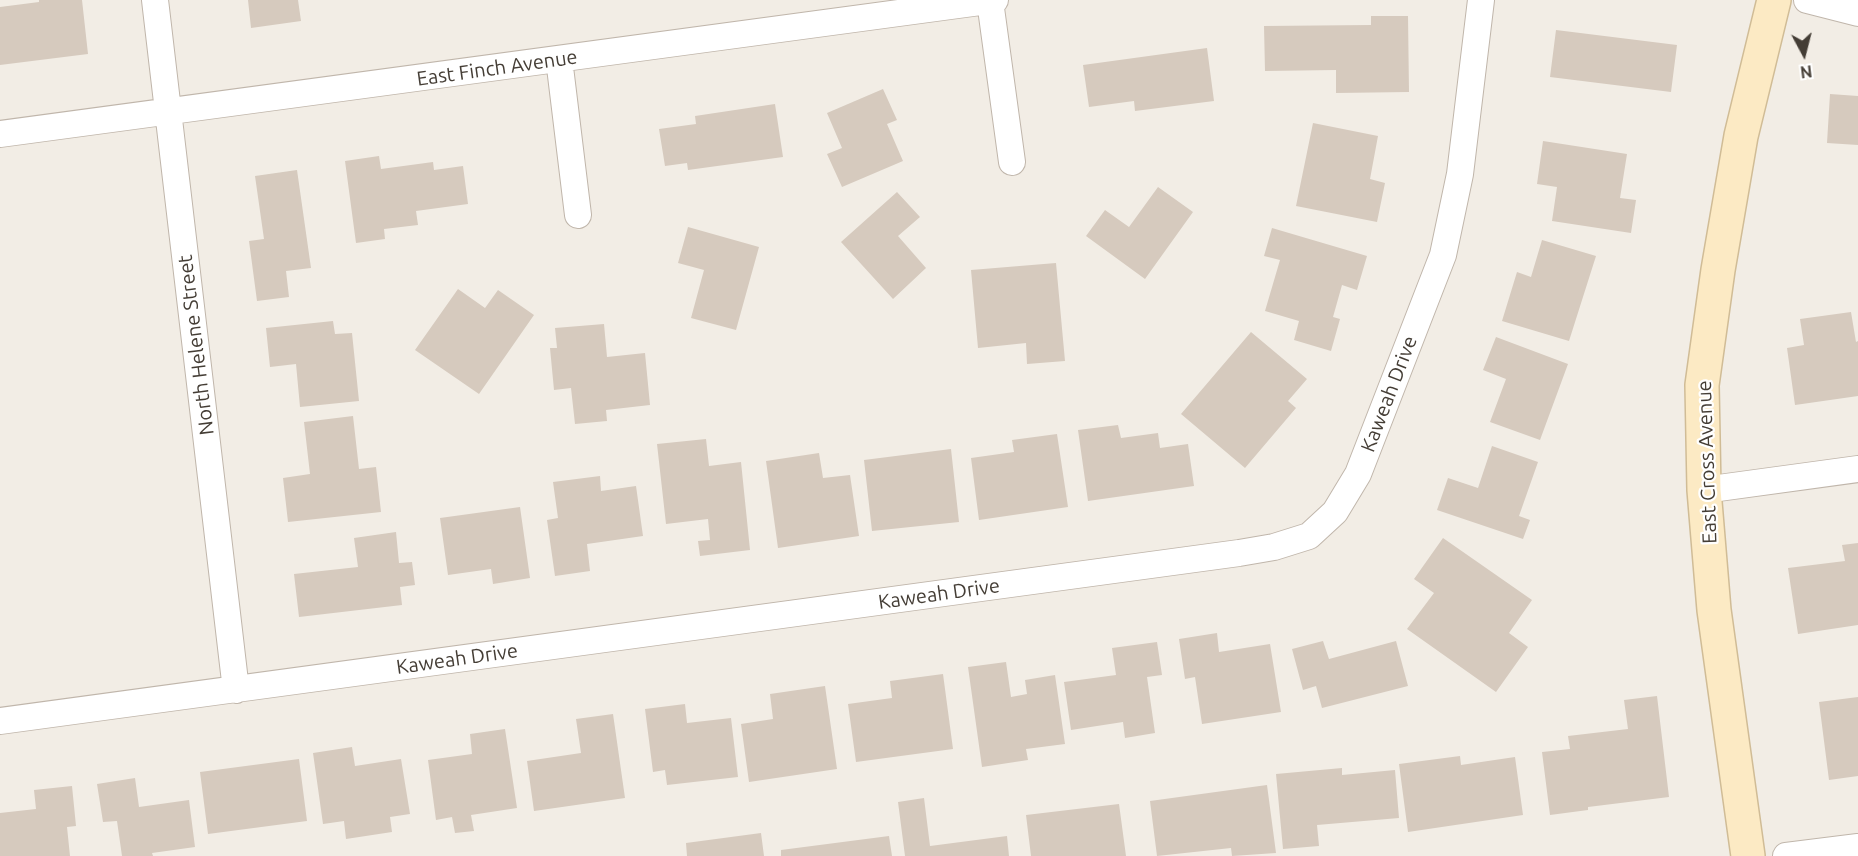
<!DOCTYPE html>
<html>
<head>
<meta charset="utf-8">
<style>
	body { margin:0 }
	#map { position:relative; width:1858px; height:856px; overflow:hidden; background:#f2ede5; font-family:Ubuntu,sans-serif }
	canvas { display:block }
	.north { position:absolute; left:1774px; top:24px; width:60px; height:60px; -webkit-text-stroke:4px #fff; paint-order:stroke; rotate:173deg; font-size:16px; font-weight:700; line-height:24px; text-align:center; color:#443d35 }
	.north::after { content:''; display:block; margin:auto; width:21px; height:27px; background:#443d35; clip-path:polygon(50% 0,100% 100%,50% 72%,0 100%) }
</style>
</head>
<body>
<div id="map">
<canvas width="1858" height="856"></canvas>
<div class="north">N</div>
</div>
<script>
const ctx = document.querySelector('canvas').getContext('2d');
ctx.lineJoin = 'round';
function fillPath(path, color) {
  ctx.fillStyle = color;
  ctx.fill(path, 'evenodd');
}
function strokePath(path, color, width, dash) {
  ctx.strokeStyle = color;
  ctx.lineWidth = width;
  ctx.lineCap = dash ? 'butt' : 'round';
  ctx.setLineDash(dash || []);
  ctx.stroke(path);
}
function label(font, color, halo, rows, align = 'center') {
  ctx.font = font + ' Ubuntu,sans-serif';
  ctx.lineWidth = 4.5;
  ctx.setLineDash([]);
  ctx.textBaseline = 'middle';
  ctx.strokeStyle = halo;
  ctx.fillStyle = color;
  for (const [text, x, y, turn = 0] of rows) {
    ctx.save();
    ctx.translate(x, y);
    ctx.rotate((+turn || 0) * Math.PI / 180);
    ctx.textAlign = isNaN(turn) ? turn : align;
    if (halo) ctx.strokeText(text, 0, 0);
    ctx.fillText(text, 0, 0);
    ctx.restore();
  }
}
fillPath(new Path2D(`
	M39 0H82L88 54 0 65V7L39 2Z
	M248 0H298L301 21 251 28Z
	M1371 16H1408L1409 92 1336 93V70L1265 71 1264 26 1371 25Z
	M1556 30 1677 45 1671 92 1550 77Z
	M1207 48 1214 101 1135 111 1134 101 1089 107 1083 65Z
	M883 89 897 120 887 124 903 161 842 187 827 154 842 148 827 113Z
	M1830 94 1858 96V145L1827 143Z
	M775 104 783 157 688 170 687 163 665 166 659 129 696 124 695 116Z
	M1313 123 1378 136 1370 179 1385 183 1377 222 1296 206Z
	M1543 141 1627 154 1620 198 1636 200 1631 233 1552 221 1557 187 1537 184Z
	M379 156 381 169 433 162 434 170 463 166 468 204 416 211 418 225 384 229 385 239 356 243 345 161Z
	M297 170 311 268 286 271 289 297 257 301 249 241 264 239 255 176Z
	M1158 187 1193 212 1145 279 1086 236 1105 210 1129 227Z
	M897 192 920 217 898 236 926 268 893 299 841 242Z
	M688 227 759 247 736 330 691 318 704 270 678 263Z
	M1272 228 1367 256 1357 290 1342 285 1333 317 1340 319 1331 351 1294 340 1299 321 1265 311 1280 260 1264 256Z
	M1542 240 1596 256 1569 341 1502 321 1517 272 1531 277Z
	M1056 263 1065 361 1027 364 1026 343 978 348 971 270Z
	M458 289 485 308 498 290 534 315 479 394 415 350Z
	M1851 312 1856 342 1858 341V396L1795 405 1787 348 1804 345 1800 319Z
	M333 321 335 334 352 333 359 401 300 407 296 364 270 367 266 328Z
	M604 324 607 357 645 353 650 405 606 410 607 421 575 424 571 388 554 390 550 348H557L555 328Z
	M1251 332 1307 379 1288 401 1296 408 1245 468 1181 414Z
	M1496 337 1568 364 1540 440 1490 422 1506 379 1483 370Z
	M353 416 359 469 376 467 381 512 288 522 283 478 310 474 304 422Z
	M1118 425 1121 438 1158 433 1160 448 1188 444 1194 486 1088 501 1078 430Z
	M1057 434 1068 507 979 520 971 458 1014 452 1012 440Z
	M706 439 709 466 741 462 750 550 700 556 698 541 710 540 708 519 666 524 657 444Z
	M1492 446 1538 462 1519 516 1530 520 1523 539 1437 510 1448 478 1478 488Z
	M951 449 959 522 872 531 864 460Z
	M819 453 823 478 850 475 859 536 778 548 766 461Z
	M600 476 601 491 636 486 643 536 587 544 590 571 555 576 547 520 558 518 553 482Z
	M520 507 530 578 493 584 491 569 448 575 440 518Z
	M396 532 399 563 412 562 415 585 400 587 402 605 299 617 294 574 358 567 354 538Z
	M1443 538 1532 600 1509 633 1528 647 1496 692 1407 629 1434 593 1414 579Z
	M1858 543V625L1798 634 1788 568 1845 561 1842 545Z
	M1217 633 1219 652 1270 644 1281 712 1202 724 1195 677 1185 679 1179 639Z
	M1323 641 1329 659 1396 641 1408 686 1322 708 1316 686 1303 690 1292 649Z
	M1157 642 1162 675 1147 677 1155 733 1125 738 1123 722 1071 730 1064 682 1116 675 1112 648Z
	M1006 662 1011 697 1027 694 1025 680 1055 675 1065 744 1026 749 1028 760 982 767 968 667Z
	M943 674 953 749 856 762 848 704 892 698 890 681Z
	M825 686 837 769 749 782 741 724 773 719 770 694Z
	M1657 696 1669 797 1588 807V810L1550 815 1542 752 1570 749 1568 736 1628 729 1624 700Z
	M1858 697V776L1829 780 1819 702Z
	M685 704 687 723 731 718 738 777 667 785 665 770 653 772 645 709Z
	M613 714 625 798 534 811 527 761 581 753 576 719Z
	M505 729 517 808 471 815 474 831 455 833 452 817 436 820 428 760 472 754 470 734Z
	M352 747 355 766 401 759 410 814 390 817 392 832 346 839 344 821 323 824 313 753Z
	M1460 756 1461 765 1515 757 1523 815 1408 832 1399 764Z
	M299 759 307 821 208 834 200 772Z
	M1342 768V775L1395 770 1399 818 1317 825 1319 846 1283 849 1276 774Z
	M135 778 139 807 189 800 195 847 152 853 153 856H122L117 821 103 822 97 784Z
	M1267 785 1276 853 1232 856 1231 848 1157 856 1150 801Z
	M72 786 76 826 67 827 70 856H0V813L36 809 34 790Z
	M924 798 930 846 1007 836 1009 856H905L898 802Z
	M1119 804 1126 856H1031L1026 815Z
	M761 833 764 856H687L686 843Z
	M889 836 892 856H781V850Z`), '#d6cabe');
const street = new Path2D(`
	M155 0 236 690
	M1807 0 1858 13
	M990 1 1012 162
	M559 59 578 215
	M0 134 995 0
	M1704 490 1858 469
	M0 721 1239 553 1274 547 1309 536 1335 512 1358 474 1443 255 1460 174 1481 0
	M1786 856 1858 847`);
const secondary = new Path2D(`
	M1748 856 1714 610 1704 490 1702 385 1718 270 1741 136 1774 0`);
strokePath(street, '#c0b6ab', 28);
strokePath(secondary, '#d0bc96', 36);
strokePath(street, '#fff', 26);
strokePath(secondary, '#fceac4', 33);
label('20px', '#443d35', '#fff', [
	["East Finch Avenue",497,68,-8],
	["North Helene Street",196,345,-97],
	["Kaweah Drive",1389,394,-69],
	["East Cross Avenue",1707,462,-92],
	["Kaweah Drive",939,594,-8],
	["Kaweah Drive",457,659,-8]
]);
</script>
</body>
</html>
